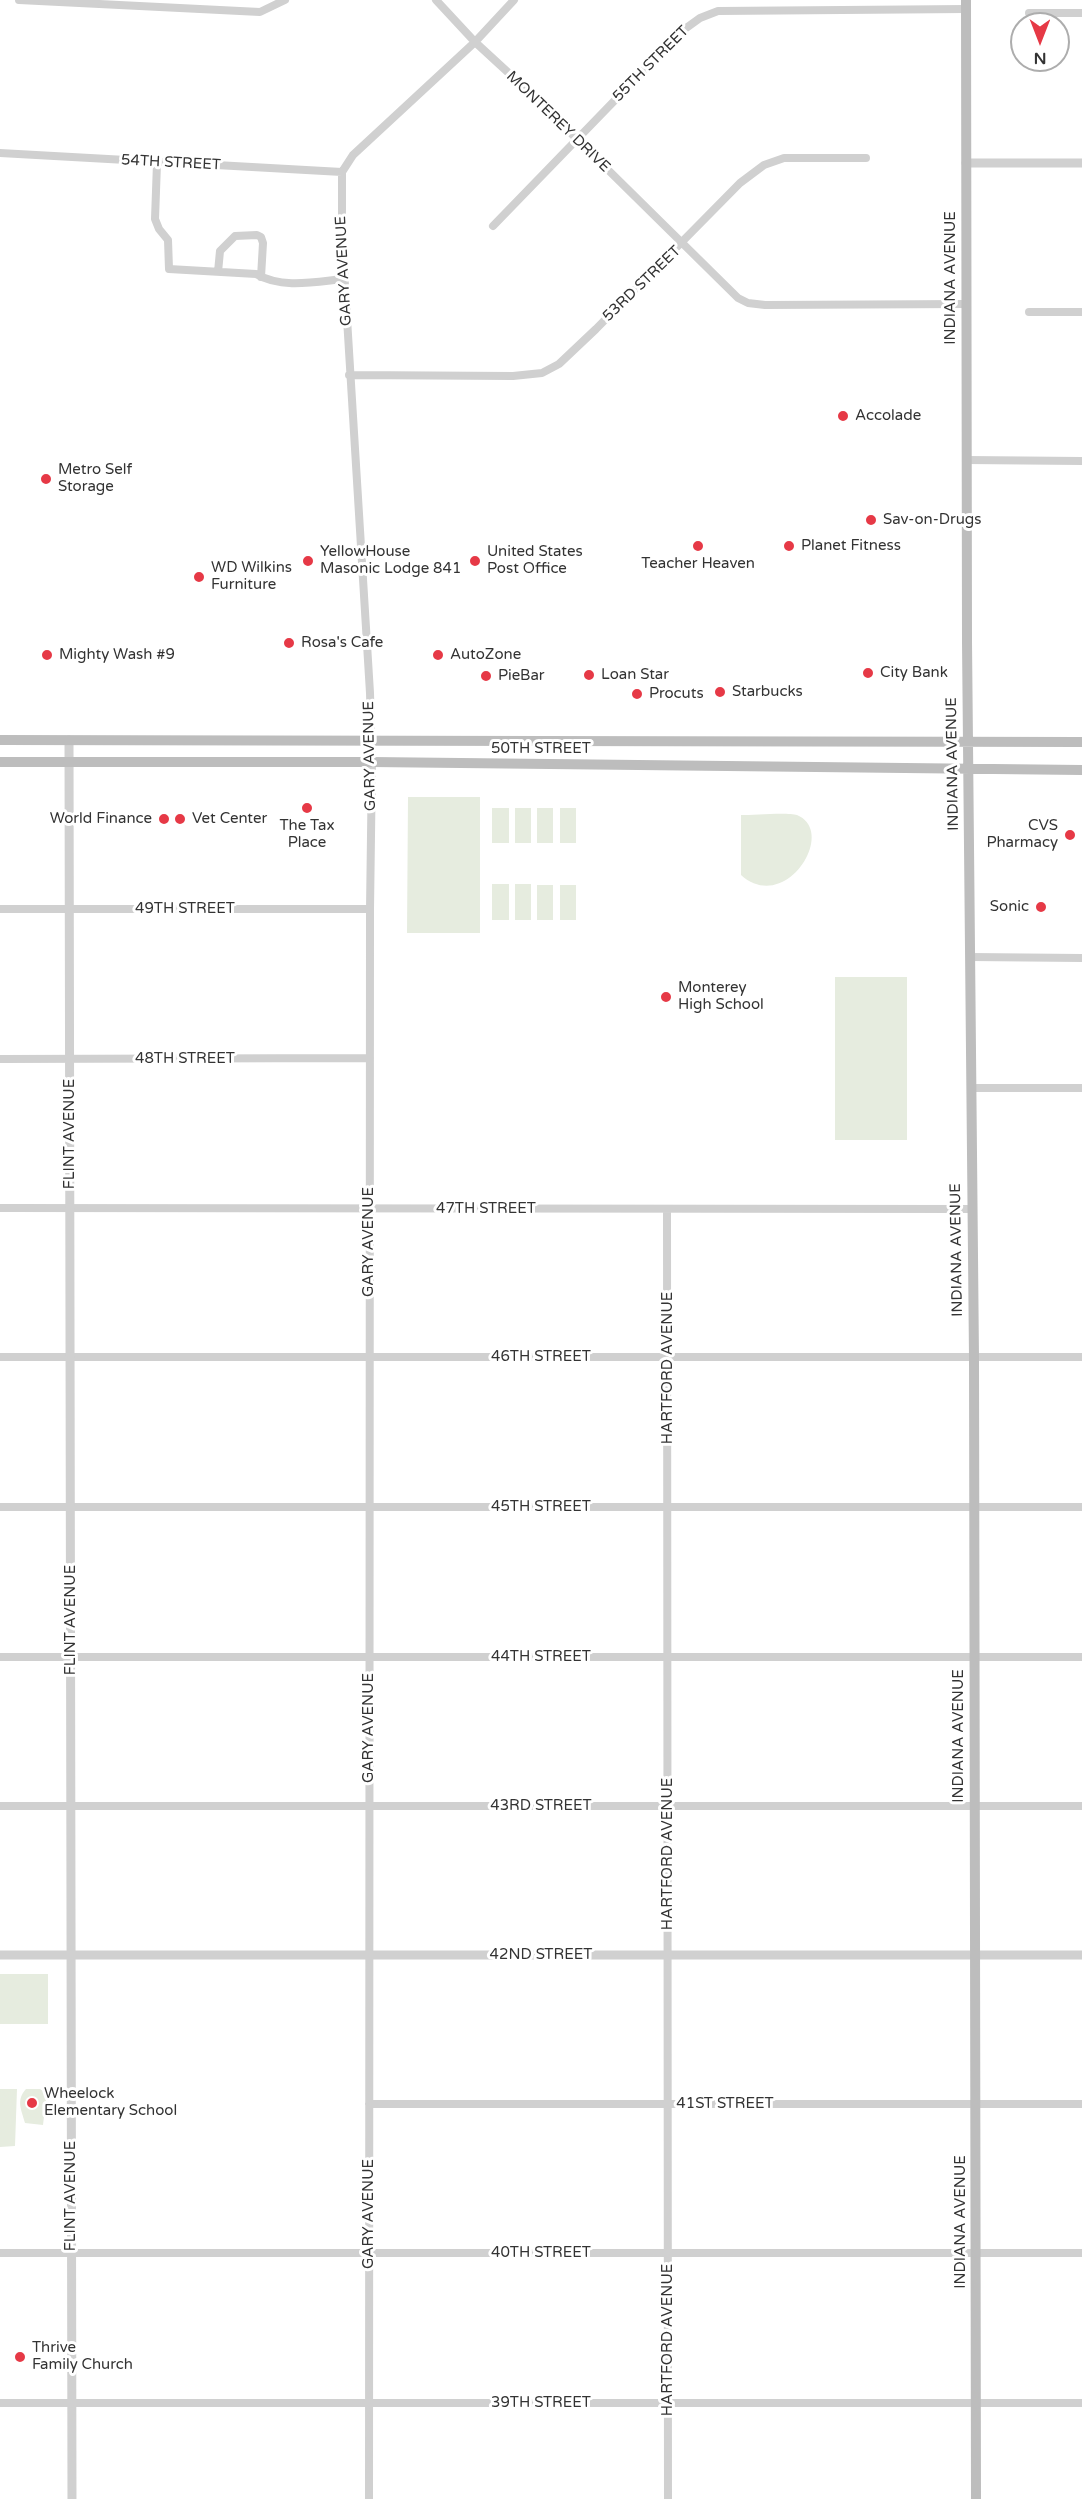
<!DOCTYPE html>
<html>
<head>
<meta charset="utf-8">
<style>
	body { margin:0 }
	#map { position:relative; width:1082px; height:2499px; overflow:hidden; background:#fff; font-family:"Varela Round",sans-serif }
	canvas { display:block }
	.north { position:absolute; left:1010px; top:12px; width:60px; height:60px; box-sizing:border-box; background:#fff; border:2px solid #adadad; border-radius:50%; rotate:180deg; font-size:16px; font-weight:700; line-height:24px; text-align:center; color:#333 }
	.north::after { content:''; display:block; margin:auto; width:21px; height:27px; background:#e63946; clip-path:polygon(50% 0,100% 100%,50% 72%,0 100%) }
</style>
</head>
<body>
<div id="map">
<canvas width="1082" height="2499"></canvas>
<div class="north">N</div>
</div>
<script>
const ctx = document.querySelector('canvas').getContext('2d');
ctx.lineJoin = 'round';
function fillPath(path, color) {
  ctx.fillStyle = color;
  ctx.fill(path, 'evenodd');
}
function strokePath(path, color, width, dash) {
  ctx.strokeStyle = color;
  ctx.lineWidth = width;
  ctx.lineCap = dash ? 'butt' : 'round';
  ctx.setLineDash(dash || []);
  ctx.stroke(path);
}
function label(font, color, halo, rows, align = 'center') {
  ctx.font = font + ' "Varela Round",sans-serif';
  ctx.lineWidth = 6;
  ctx.setLineDash([]);
  ctx.textBaseline = 'middle';
  ctx.strokeStyle = halo;
  ctx.fillStyle = color;
  for (const [text, x, y, turn = 0] of rows) {
    ctx.save();
    ctx.translate(x, y);
    ctx.rotate((+turn || 0) * Math.PI / 180);
    ctx.textAlign = isNaN(turn) ? turn : align;
    if (halo) ctx.strokeText(text, 0, 0);
    ctx.fillText(text, 0, 0);
    ctx.restore();
  }
}
fillPath(new Path2D(`
	M408 797H480V933H407Z
	M492 808H509V843H492Z
	M515 808H531V843H515Z
	M537 808H553V843H537Z
	M560 808H576V843H560Z
	M741 815C753 815 788 812 797 815 838 832 785 915 741 875Z
	M492 884H509V920H492Z
	M515 884H531V920H515Z
	M537 885H553V920H537Z
	M560 885H576V920H560Z
	M835 977H907V1140H835Z
	M0 1974H48V2024H0Z
	M0 2089H17L15 2146 0 2147Z
	M26 2089H40L43 2091 46 2100 43 2125 25 2123C21 2109 16 2100 26 2089Z`), '#e6ecdf');
strokePath(new Path2D(`
	M19 0 260 12 285 0
	M436 0 475 42 525 88 738 298 748 303 765 305 966 304
	M1029 13H1082
	M0 153 342 172
	M157 163 155 219 159 229 168 240 169 269 256 274C282 289 314 282 343 279
	M493 226 682 31 700 18 718 11 966 9
	M218 272 220 251 235 236 257 235 261 237 263 243 261 277
	M1029 312H1082
	M349 375 513 376 542 373 559 364 596 329 740 183 764 165 784 158H866
	M966 460 1082 461
	M0 909H370
	M970 957 1082 958
	M0 1059 370 1058
	M971 1088H1082
	M0 1208 971 1209
	M667 1209 668 2499
	M0 1357H1082
	M0 1507H1082
	M0 1657H1082
	M0 1806H1082
	M369 2104H1082
	M0 2253H1082
	M0 2403H1082
	M369 2499 370 909 372 762 370 693 342 237V172L353 155 475 42 514 0`), '#d0d0d0', 8);
strokePath(new Path2D(`
	M966 163H1082
	M69 740 72 2499
	M0 1955H1082`), '#d0d0d0', 9);
strokePath(new Path2D(`
	M966 0 967 642 974 1357 976 2499
	M0 740 1082 742
	M0 762H372L1082 770`), '#bdbdbd', 10);
for (const [x, y, r, color] of [
	[843,416,6,"#e63946"],
	[46,479,6,"#e63946"],
	[871,520,6,"#e63946"],
	[698,546,6,"#e63946"],
	[789,546,6,"#e63946"],
	[308,561,6,"#e63946"],
	[475,561,6,"#e63946"],
	[199,577,6,"#e63946"],
	[289,643,6,"#e63946"],
	[47,655,6,"#e63946"],
	[438,655,6,"#e63946"],
	[868,673,6,"#e63946"],
	[589,675,6,"#e63946"],
	[486,676,6,"#e63946"],
	[720,692,6,"#e63946"],
	[637,694,6,"#e63946"],
	[307,808,6,"#e63946"],
	[164,819,6,"#e63946"],
	[180,819,6,"#e63946"],
	[1070,835,6,"#e63946"],
	[1041,907,6,"#e63946"],
	[666,997,6,"#e63946"],
	[32,2103,6,"#e63946"],
	[20,2357,6,"#e63946"]
]) {
  const dot = new Path2D();
  dot.arc(x, y, r, 0, 2 * Math.PI);
  ctx.fillStyle = color;
  ctx.fill(dot);
  strokePath(dot, '#fff', 2);
}
label('15px', '#333', '#fff', [
	["55TH STREET",651,64,-45],
	["MONTEREY DRIVE",558,122,44],
	["54TH STREET",171,163,3],
	["GARY AVENUE",344,271,-93],
	["INDIANA AVENUE",951,278,-90],
	["53RD STREET",642,284,-44],
	["50TH STREET",541,749],
	["GARY AVENUE",370,756,-91],
	["INDIANA AVENUE",953,764,-91],
	["49TH STREET",185,909],
	["48TH STREET",185,1059],
	["FLINT AVENUE",70,1134,-90],
	["47TH STREET",486,1209],
	["GARY AVENUE",369,1242,-90],
	["INDIANA AVENUE",957,1250,-91],
	["46TH STREET",541,1357],
	["HARTFORD AVENUE",668,1368,-90],
	["45TH STREET",541,1507],
	["FLINT AVENUE",71,1620,-90],
	["44TH STREET",541,1657],
	["GARY AVENUE",369,1728,-90],
	["INDIANA AVENUE",959,1736,-90],
	["43RD STREET",541,1806],
	["HARTFORD AVENUE",668,1854,-90],
	["42ND STREET",541,1955],
	["41ST STREET",725,2104],
	["FLINT AVENUE",71,2196,-90],
	["GARY AVENUE",369,2214,-90],
	["INDIANA AVENUE",961,2222,-90],
	["40TH STREET",541,2253],
	["HARTFORD AVENUE",668,2340,-90],
	["39TH STREET",541,2403]
]);
label('15px', '#333', '#fff', [
	["Accolade",855,416],
	["Metro Self",58,470],
	["Storage",58,487],
	["Sav-on-Drugs",883,520],
	["Planet Fitness",801,546],
	["YellowHouse",320,552],
	["Masonic Lodge 841",320,569],
	["United States",487,552],
	["Post Office",487,569],
	["Teacher Heaven",698,564,"center"],
	["WD Wilkins",211,568],
	["Furniture",211,585],
	["Rosa's Cafe",301,643],
	["Mighty Wash #9",59,655],
	["AutoZone",450,655],
	["City Bank",880,673],
	["Loan Star",601,675],
	["PieBar",498,676],
	["Starbucks",732,692],
	["Procuts",649,694],
	["World Finance",152,819,"right"],
	["Vet Center",192,819],
	["The Tax",307,826,"center"],
	["Place",307,843,"center"],
	["CVS",1058,826,"right"],
	["Pharmacy",1058,843,"right"],
	["Sonic",1029,907,"right"],
	["Monterey",678,988],
	["High School",678,1005],
	["Wheelock",44,2094],
	["Elementary School",44,2111],
	["Thrive",32,2348],
	["Family Church",32,2365]
], 'left');
</script>
</body>
</html>
